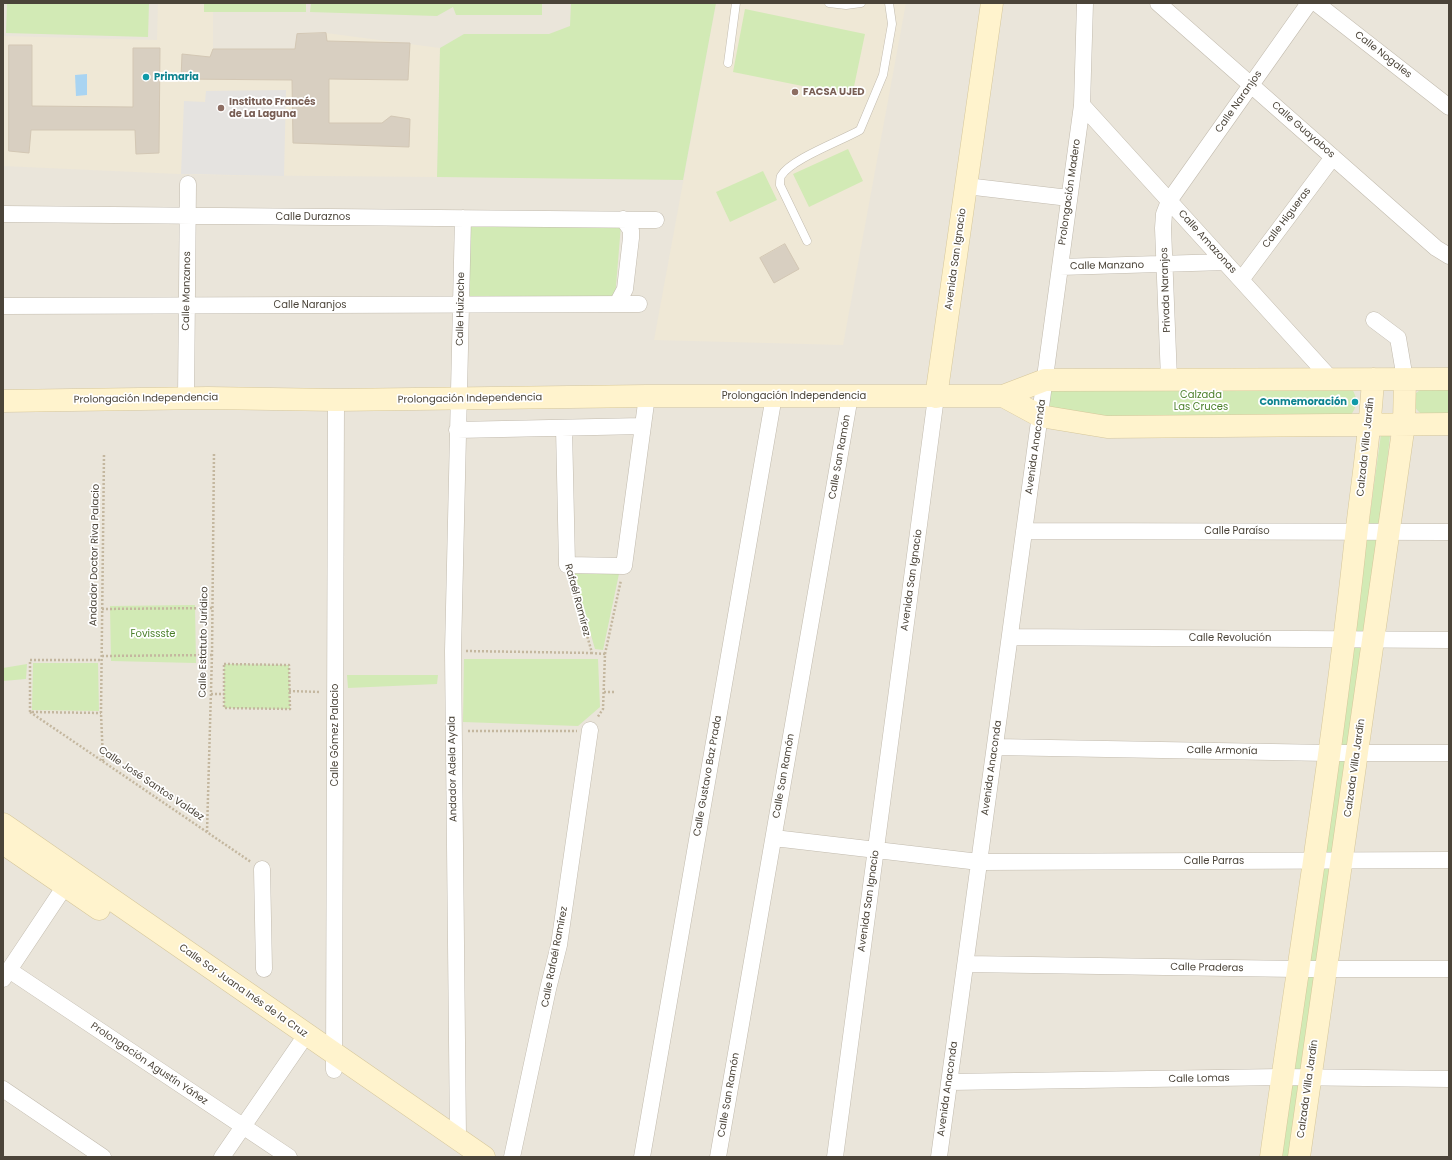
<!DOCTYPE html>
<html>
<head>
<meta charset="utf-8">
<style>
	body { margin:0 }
	#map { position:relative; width:1452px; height:1160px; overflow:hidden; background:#f6f3ec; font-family:Poppins,sans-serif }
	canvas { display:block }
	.frame { position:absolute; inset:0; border:4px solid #4b4439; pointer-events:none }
</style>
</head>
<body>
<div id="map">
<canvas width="1452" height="1160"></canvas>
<div class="frame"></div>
</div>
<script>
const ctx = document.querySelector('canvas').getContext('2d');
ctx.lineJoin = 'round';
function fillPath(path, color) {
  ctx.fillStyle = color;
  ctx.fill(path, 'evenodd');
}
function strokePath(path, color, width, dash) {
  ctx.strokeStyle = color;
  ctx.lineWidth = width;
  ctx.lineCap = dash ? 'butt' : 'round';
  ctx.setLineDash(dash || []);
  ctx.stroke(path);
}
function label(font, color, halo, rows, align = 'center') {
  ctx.font = font + ' Poppins,sans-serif';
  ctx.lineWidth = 3.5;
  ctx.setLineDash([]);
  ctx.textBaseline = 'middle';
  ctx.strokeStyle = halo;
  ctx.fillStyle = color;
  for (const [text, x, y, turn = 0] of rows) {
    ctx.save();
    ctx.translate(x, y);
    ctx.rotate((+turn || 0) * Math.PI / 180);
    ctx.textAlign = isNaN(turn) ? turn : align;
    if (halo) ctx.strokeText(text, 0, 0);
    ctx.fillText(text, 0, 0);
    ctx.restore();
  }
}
fillPath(new Path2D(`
	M3 3H1449V1157H3Z`), '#eae5da');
fillPath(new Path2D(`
	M158 3H213V49H295L297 34 326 33 440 48 437 177 201 175 3 166V36L157 40Z
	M716 3H906L843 345 654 340Z`), '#efe8d6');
fillPath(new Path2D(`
	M7 3H149L148 37 6 33Z
	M204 3H306V12H204Z
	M311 3H542V15H456L453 7 437 16 310 12Z
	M571 3H716L683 180 437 177 440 48 464 34H549L570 26Z
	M745 9 865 34 852 96 733 72Z
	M848 149 863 181 809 207 793 174Z
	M763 171 777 200 730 222 716 192Z
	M462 223 621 225 615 298 460 297Z
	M1449 386V417C1432 417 1423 421 1413 404L1415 394 1420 390Z
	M1352 389C1358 399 1358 406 1350 416L1076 418 1051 411 1047 404 1050 391Z
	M1387 432 1390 436 1380 525 1294 1157H1282L1381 434Z
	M572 569H620L603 650 595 649Z
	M195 605 196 663 111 661 110 606Z
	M464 659H598L600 707 578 726 463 722Z
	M33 663H98L99 711 32 710Z
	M27 664 26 679 3 681V668Z
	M224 664 289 665 290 709 224 708Z
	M347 675H438L437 684 348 688Z`), '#d2eab5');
fillPath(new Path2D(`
	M286 90 284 176 181 174 184 101 205 102 206 91Z`), '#e5e3e0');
fillPath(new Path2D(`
	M87 74V95L76 96 75 75Z`), '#a9d4f2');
const building = new Path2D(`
	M326 33 327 41 410 43 408 80 329 79V123H382L391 116 410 119 409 147 293 143 292 80 181 79 182 54 210 57 213 49H295L297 34Z
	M9 45H32V106L133 107V48H160L159 153 136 154 135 130H31L29 153 9 151Z
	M785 244 799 269 774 283 760 258Z`);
fillPath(building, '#d8cfc1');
strokePath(building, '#d3c7b4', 1);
const lane = new Path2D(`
	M829 3 846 5 861 3
	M728 63 736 3
	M807 241 780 185C780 182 780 178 781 176 791 159 841 141 860 130L883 75 892 24 889 3`);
const street = new Path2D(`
	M1158 3 1436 248 1449 256
	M1316 3 1449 107
	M1082 105 1331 379
	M966 186 1069 198
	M3 214 656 220
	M1060 267 1225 262
	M1241 280 1333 157
	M617 304 625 289 631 238V230L623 219
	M3 306 639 304
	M1374 320 1398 338 1405 379
	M1169 379 1163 228 1164 214 1169 201 1309 3
	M186 398 188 184
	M564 428 567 565 624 566 647 396
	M457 430 642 426
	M1024 531 1449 532
	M1010 637 1449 640
	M995 747 1328 753H1449
	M774 838 979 862 1449 860
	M262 869 264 969
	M966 964 1297 969H1449
	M9 970 289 1157
	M3 979 71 877
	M334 1070 336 400
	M949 1082 1282 1077 1449 1079
	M3 1089 103 1157
	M458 1138 453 651 463 218
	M222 1157 306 1035
	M512 1157 548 989 559 945 590 730
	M642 1157 774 396
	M718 1157 850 396
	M835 1157 936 397
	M939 1157 1082 105 1085 3`);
const secondary = new Path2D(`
	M1003 396 1040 416 1107 427 1449 424
	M936 397 992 3
	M3 401 208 398 336 400 647 396H1003L1045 380 1449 379
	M3 824 484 1157
	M3 843 99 909
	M1271 1157C1299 957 1332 756 1354 555 1360 496 1370 438 1373 379
	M1299 1157 1404 424 1405 379`);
strokePath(lane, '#c2bbae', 9);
strokePath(street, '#c2bbae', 17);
strokePath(secondary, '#d6c79b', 23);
strokePath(new Path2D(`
	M571 579 592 653 605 654 603 709 597 718
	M102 609 212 608
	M466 651 592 653
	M605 654 621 580
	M102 656 212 655
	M224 664 289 665 290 709 224 708Z
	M289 691 321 692
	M604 692H616
	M211 694H224
	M30 712 251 862
	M30 712V660H102
	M32 712 101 713
	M468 731H577
	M103 761 101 713 104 454
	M207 832 212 655 214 452`), '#c4b79f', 2.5, [2, 2]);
strokePath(lane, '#fff', 8);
strokePath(street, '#fff', 16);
strokePath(secondary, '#fff3cd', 22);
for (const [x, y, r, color] of [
	[146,77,4,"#0f9aa8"],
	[795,92,4,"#8d6e63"],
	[221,108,4,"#8d6e63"],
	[1355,402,4,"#0f9aa8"]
]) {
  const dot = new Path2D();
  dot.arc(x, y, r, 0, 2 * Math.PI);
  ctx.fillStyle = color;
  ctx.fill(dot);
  strokePath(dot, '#fff', 1.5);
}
label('10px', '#4b4439', '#fff', [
	["Calle Nogales",1383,55,38],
	["Calle Naranjos",1239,102,-55],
	["Calle Guayabos",1303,130,41],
	["Prolongación Madero",1070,192,-82],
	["Calle Duraznos",313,217],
	["Calle Higueras",1287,218,-53],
	["Calle Amazonas",1207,242,48],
	["Avenida San Ignacio",956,259,-82],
	["Calle Manzano",1107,266,-1],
	["Privada Naranjos",1166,290,-92],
	["Calle Manzanos",187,291,-89],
	["Calle Naranjos",310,305],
	["Calle Huizache",461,309,-89],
	["Prolongación Independencia",794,396],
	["Prolongación Independencia",146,399,-1],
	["Prolongación Independencia",470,399,-1],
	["Avenida Anaconda",1036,447,-82],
	["Calzada Villa Jardín",1366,447,-84],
	["Calle San Ramón",840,457,-80],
	["Calle Paraíso",1237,531],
	["Andador Doctor Riva Palacio",95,555,-89],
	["Avenida San Ignacio",912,580,-82],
	["Rafaél Ramírez",577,600,75],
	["Calle Revolución",1230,638],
	["Calle Estatuto Jurídico",204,642,-89],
	["Calle Gómez Palacio",335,735,-90],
	["Calle Armonía",1222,751,1],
	["Avenida Anaconda",992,768,-82],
	["Calzada Villa Jardín",1355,768,-82],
	["Andador Adela Ayala",453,769,-91],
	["Calle Gustavo Baz Prada",708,776,-80],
	["Calle San Ramón",784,776,-80],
	["Calle José Santos Valdez",151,784,34],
	["Calle Parras",1214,861],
	["Avenida San Ignacio",869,901,-82],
	["Calle Rafaél Ramírez",555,957,-79],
	["Calle Praderas",1207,968,1],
	["Calle Sor Juana Inés de la Cruz",243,991,35],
	["Prolongación Agustín Yáñez",149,1064,34],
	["Calle Lomas",1199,1079,-1],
	["Avenida Anaconda",948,1089,-82],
	["Calzada Villa Jardín",1308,1089,-82],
	["Calle San Ramón",729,1095,-80]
]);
label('bold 10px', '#0d838f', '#fff', [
	["Primaria",154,77],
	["Conmemoración",1347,402,"right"]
], 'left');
label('bold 10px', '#785e54', '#fff', [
	["FACSA UJED",803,92],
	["Instituto Francés",229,102],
	["de La Laguna",229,114]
], 'left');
label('10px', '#4a7f2a', '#fff', [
	["Calzada",1201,395],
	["Las Cruces",1201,407],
	["Fovissste",153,634]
]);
</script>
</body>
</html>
